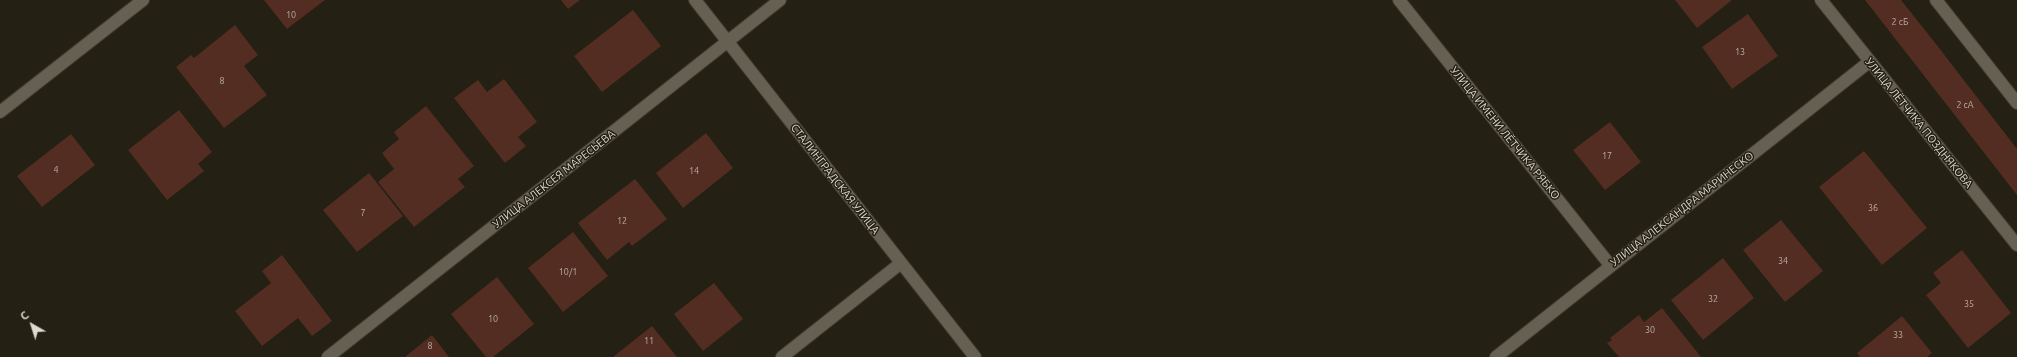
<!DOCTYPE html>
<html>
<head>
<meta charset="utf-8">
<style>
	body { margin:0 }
	#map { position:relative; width:2017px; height:357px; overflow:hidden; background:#242013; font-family:Ubuntu,sans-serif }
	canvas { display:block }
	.north { position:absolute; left:12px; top:305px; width:40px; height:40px; -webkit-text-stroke:3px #242013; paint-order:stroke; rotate:321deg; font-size:11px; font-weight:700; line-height:16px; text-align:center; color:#dddad2 }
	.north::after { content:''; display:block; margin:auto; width:14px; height:18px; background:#dddad2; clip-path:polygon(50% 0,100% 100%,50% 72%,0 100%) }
</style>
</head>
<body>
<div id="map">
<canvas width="2017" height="357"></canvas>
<div class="north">С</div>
</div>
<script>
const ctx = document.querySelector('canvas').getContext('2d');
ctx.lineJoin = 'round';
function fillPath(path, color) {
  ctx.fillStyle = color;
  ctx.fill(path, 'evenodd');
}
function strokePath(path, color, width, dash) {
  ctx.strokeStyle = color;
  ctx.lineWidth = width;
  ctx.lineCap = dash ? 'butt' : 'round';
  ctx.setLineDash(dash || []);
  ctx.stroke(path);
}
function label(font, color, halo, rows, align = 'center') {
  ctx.font = font + ' Ubuntu,sans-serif';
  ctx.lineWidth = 3;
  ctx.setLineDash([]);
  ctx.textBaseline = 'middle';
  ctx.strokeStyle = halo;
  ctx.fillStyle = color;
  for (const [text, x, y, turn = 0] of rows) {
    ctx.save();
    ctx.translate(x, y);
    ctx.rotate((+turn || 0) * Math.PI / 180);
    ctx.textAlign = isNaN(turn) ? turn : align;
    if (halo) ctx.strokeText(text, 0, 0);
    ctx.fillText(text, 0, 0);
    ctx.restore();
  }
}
fillPath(new Path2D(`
	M264 0H325L287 29Z
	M561 0H580L568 9Z
	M1675 0H1732L1697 28Z
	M1865 0H1901L1936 44 2017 149V195Z
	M633 10 661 46 602 92 574 56Z
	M1748 14 1778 56 1732 89 1702 47Z
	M235 25 258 55 244 66 267 95 224 128 176 67 191 55 194 58Z
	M504 79 537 122 518 137 526 146 505 163 454 98 478 80 487 92Z
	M426 106 474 166 458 179 465 187 414 227 378 182 394 169 382 153 399 139 394 132Z
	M179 110 212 152 198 164 204 171 167 200 128 150Z
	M1610 122 1641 162 1605 190 1573 150Z
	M706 133 733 168 683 208 656 173Z
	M71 134 95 165 42 207 17 176Z
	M1864 151 1927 228 1882 265 1819 187Z
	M369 173 403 216 357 252 323 210Z
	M635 179 667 219 632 246 629 242 607 260 578 223Z
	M1781 220 1823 271 1785 302 1743 250Z
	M573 232 608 276 563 312 528 268Z
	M1962 250 2011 313 1968 348 1926 295 1941 283 1933 273Z
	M282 255 332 321 312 336 298 318 262 346 235 311 271 283 262 271Z
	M1723 258 1754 298 1703 340 1671 300Z
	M497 277 534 324 493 357H486L451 314Z
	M714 283 743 319 703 351 674 314Z
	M1662 308 1701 357H1619L1607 343 1612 340 1610 338 1639 315 1644 322Z
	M1902 316 1932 353 1927 357H1860L1857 353Z
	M652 326 677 357H613Z
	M432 335 449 357H405Z`), '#532d21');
const minor = new Path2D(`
	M695 0 975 357
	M1399 0 1610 265
	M1821 0 2017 245
	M1936 0 2017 103
	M0 112 143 0
	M328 357 780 0
	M782 357 901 263
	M1496 357 1869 62`);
strokePath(minor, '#3f3b34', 14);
strokePath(minor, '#656052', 12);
label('9px', '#baafa6', null, [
	["10",291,15],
	["2 сБ",1900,22],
	["13",1740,52],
	["8",222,81],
	["2 сА",1965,105],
	["17",1607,156],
	["4",56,170],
	["14",694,171],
	["36",1873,208],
	["7",363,213],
	["12",622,221],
	["34",1783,261],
	["10/1",568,272],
	["32",1713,299],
	["35",1969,304],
	["10",493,319],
	["30",1650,330],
	["33",1898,335],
	["11",649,341],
	["8",430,346]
]);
label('11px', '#dddad2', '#242013', [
	["УЛИЦА ЛЁТЧИКА ПОЗДНЯКОВА",1919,123,51],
	["УЛИЦА ИМЕНИ ЛЁТЧИКА РЯБКО",1505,133,51],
	["УЛИЦА АЛЕКСЕЯ МАРЕСЬЕВА",554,179,-38],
	["СТАЛИНГРАДСКАЯ УЛИЦА",835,179,52],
	["УЛИЦА АЛЕКСАНДРА МАРИНЕСКО",1682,209,-38]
]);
</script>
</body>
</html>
